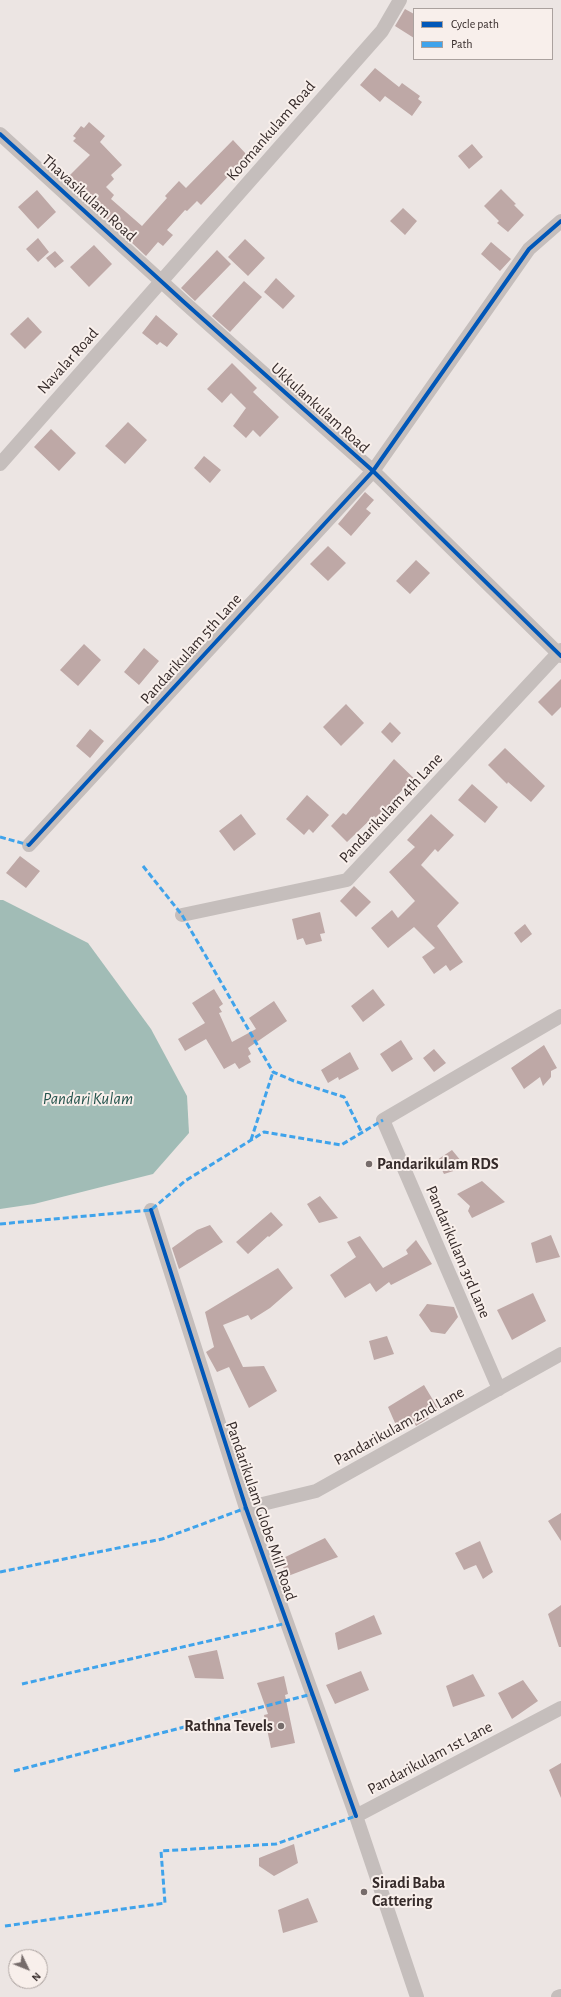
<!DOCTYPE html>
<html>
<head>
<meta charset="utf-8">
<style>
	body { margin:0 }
	#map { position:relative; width:561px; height:1997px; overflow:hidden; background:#ece5e3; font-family:"Alegreya Sans",sans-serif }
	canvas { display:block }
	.legend { position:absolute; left:413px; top:8px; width:140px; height:52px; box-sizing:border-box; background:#f8efeb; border:1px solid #aaa19e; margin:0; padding:5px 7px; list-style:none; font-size:12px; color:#362b2a }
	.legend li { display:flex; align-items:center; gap:8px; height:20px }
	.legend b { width:20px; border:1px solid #aaa19e }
	.north { position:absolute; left:8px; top:1949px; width:40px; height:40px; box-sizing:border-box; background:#f8efeb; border:1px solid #aaa19e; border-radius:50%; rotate:133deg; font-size:11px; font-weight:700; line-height:16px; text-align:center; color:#362b2a }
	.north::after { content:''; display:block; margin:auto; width:14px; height:18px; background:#766c6b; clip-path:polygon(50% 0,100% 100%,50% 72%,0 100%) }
</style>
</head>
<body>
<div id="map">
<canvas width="561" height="1997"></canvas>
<ul class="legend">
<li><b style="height:5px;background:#0057b8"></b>Cycle path</li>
<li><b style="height:5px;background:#3fa3eb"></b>Path</li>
</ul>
<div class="north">N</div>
</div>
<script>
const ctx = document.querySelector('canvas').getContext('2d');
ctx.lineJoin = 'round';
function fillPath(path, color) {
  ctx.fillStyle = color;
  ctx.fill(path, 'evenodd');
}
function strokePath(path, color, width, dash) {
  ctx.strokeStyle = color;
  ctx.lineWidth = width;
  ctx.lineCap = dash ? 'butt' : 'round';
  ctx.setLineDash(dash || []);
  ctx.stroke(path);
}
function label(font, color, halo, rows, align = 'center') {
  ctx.font = font + ' "Alegreya Sans",sans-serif';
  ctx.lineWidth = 4;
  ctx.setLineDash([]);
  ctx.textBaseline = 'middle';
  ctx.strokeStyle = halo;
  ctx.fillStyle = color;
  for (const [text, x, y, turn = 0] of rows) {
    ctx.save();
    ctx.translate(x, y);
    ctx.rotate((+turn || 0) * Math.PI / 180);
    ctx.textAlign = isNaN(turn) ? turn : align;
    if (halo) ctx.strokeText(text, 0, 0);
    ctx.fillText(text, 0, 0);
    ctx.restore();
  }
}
fillPath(new Path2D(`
	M0 900H3L88 943 151 1029 187 1096 189 1133 153 1174 34 1204 0 1209Z`), '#a1bcb6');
fillPath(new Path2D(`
	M405 9 414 14V38L395 26Z
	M375 68 399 87 402 83 420 96 418 99 422 102 412 116 385 96 380 102 360 85Z
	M89 122 105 136 100 142 122 165 111 175 114 179 106 187 114 195 111 199 142 226 167 198 165 196 179 181 186 188 233 140 247 155 245 157 249 161 239 171 236 168 201 205 197 201 187 211 185 210 167 230 173 235 163 246 158 242 146 256 65 180 90 155 73 141 76 138 73 136 81 126 84 128Z
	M472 144 483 157 469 169 458 156Z
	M501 189 516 204 514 205 524 215 508 232 497 223 499 221 484 206Z
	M37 190 56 212 38 229 18 207Z
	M403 208 417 221 405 235 390 221Z
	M38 238 49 252 38 262 26 249Z
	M245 239 265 258 248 276 228 257Z
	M491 242 511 259 500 271 481 254Z
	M94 245 112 264 89 287 70 267Z
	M217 250 231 264 195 301 181 288Z
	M55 251 64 261 55 268 46 258Z
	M276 278 295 296 283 309 264 292Z
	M244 281 262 297 230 332 212 316Z
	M156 315 178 334 167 347 160 342 157 345 142 333Z
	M28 317 42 332 25 349 10 334Z
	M232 363 257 388 253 392 279 417 260 437 253 430 246 438 233 426 246 408 231 393 222 403 207 389Z
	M128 422 147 440 125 464 105 446Z
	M51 429 76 453 59 471 34 447Z
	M204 456 221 470 210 483 194 468Z
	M365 492 374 500 366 509 371 513 351 536 338 524Z
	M328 546 346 563 328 581 310 564Z
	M416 560 430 573 410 594 396 581Z
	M84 644 101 660 78 686 60 670Z
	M144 648 159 661 139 685 124 672Z
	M561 679V707L552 716 538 702Z
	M346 704 364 723 341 746 323 727Z
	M390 722 401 733 392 743 381 732Z
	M90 729 104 741 90 758 76 746Z
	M505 748 545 786 531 802 508 782 507 784 488 765Z
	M394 759 421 785 410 796 403 789 377 819 374 816 347 842 331 826 343 813 346 815Z
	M472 784 498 807 485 823 458 800Z
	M307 795 329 815 313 833 309 829 304 835 286 819Z
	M241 814 256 834 234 851 219 831Z
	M431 814 454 835 438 852 435 849 421 865 459 903 437 926 463 962 450 971 446 965 434 974 422 957 435 948 414 927 388 948 371 928 392 910 398 918 415 901 389 872 415 847 407 840Z
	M20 856 40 871 26 888 6 873Z
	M354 886 371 902 356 917 340 901Z
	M320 912 325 933 320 934 322 941 306 945 303 938 297 940 292 919Z
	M525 924 532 934 521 943 514 933Z
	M214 989 223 1004 219 1007 222 1012 219 1013 232 1042 256 1029 249 1018 274 1001 287 1021 248 1048 251 1054 248 1056 251 1062 239 1069 235 1063 224 1069 206 1039 185 1051 178 1039 205 1023 192 1003Z
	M373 989 385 1005 363 1022 351 1006Z
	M401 1040 413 1059 392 1072 380 1054Z
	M544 1045 557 1068 551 1071V1077L543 1086 540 1077 524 1089 511 1068Z
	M434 1049 446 1063 434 1072 423 1058Z
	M350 1052 359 1069 339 1080 338 1077 328 1083 321 1070Z
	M452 1150 466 1167 444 1174 437 1160Z
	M482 1181 505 1202 472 1218 468 1211 470 1206 457 1194Z
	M320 1196 338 1218 319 1223 307 1204Z
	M271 1212 283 1225 269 1237 268 1236 248 1254 236 1242Z
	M210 1225 223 1242 179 1269 172 1248 197 1230Z
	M551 1235 560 1257 536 1263 531 1243Z
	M360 1236 383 1268 408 1254 406 1250 416 1240 432 1264 391 1285 389 1282 376 1292 370 1283 345 1298 330 1275 356 1257 347 1242Z
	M278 1268 293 1288 270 1308 251 1320 248 1315 223 1325 243 1367 264 1366 277 1391 249 1408 229 1367 217 1372 206 1352 214 1347 205 1312Z
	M533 1293 546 1321 512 1340 497 1310Z
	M427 1304 454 1307 458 1317 445 1334 431 1332 419 1315Z
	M387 1336 394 1354 374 1360 369 1341Z
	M424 1385 439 1410 427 1414 429 1418 416 1426 414 1422 399 1432 388 1407Z
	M561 1513V1541L548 1521Z
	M325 1538 338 1557 288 1576 279 1560Z
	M480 1541 493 1572 483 1579 476 1565 464 1570 455 1553Z
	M561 1605V1647H559L548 1614Z
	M374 1615 382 1634 338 1650 335 1633Z
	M217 1650 224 1679 195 1678 188 1656Z
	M361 1671 369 1690 335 1704 326 1685Z
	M473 1674 485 1696 453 1707 446 1686Z
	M284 1676 288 1694 285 1695 295 1743 271 1748 264 1715 268 1714 257 1683Z
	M523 1680 538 1701 512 1719 498 1693Z
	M561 1763V1798L549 1770Z
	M294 1844 298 1863 274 1876 259 1866V1858Z
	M308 1898 318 1922 283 1933 278 1910Z`), '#bea8a6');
strokePath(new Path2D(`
	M0 134 185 303 373 471 561 656
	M0 464 382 31 400 0
	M29 845 373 471 529 249 561 221
	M182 915 347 880 561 650
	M151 1210 246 1508 356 1816
	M499 1389 383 1120 561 1016
	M246 1508 316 1491 561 1354
	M417 1997 356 1816 561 1708
	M558 1997 561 1996`), '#c5bebc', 14);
strokePath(new Path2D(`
	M0 837 29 845
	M143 866 182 915 273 1072 294 1081 344 1097 362 1133
	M251 1140 273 1072
	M0 1224 151 1210 185 1181 264 1132 341 1145 383 1120
	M0 1572 162 1539 246 1508
	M22 1684 287 1623
	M14 1771 312 1694
	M5 1926 165 1903 161 1851 276 1844 356 1816`), '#3fa3eb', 3, [6, 3]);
strokePath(new Path2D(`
	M0 134 185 303 373 471 561 656
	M29 845 373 471 529 249 561 221
	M151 1210 246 1508 356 1816`), '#0057b8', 4);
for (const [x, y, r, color] of [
	[369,1164,4,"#766c6b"],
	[281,1726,4,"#766c6b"],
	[364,1892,4,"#766c6b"]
]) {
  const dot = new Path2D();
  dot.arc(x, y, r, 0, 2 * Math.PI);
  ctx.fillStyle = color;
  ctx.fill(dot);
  strokePath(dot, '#f8efeb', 1.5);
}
label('16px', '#362b2a', '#f8efeb', [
	["Koomankulam Road",271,131,-49],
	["Thavasikulam Road",89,198,42],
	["Navalar Road",68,361,-48],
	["Ukkulankulam Road",320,408,42],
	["Pandarikulam 5th Lane",191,649,-48],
	["Pandarikulam 4th Lane",391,808,-47],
	["Pandarikulam 3rd Lane",458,1252,67],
	["Pandarikulam 2nd Lane",399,1426,-29],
	["Pandarikulam Globe Mill Road",261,1511,71],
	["Pandarikulam 1st Lane",430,1758,-28]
]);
label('bold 16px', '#362b2a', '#f8efeb', [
	["Pandarikulam RDS",377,1164],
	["Rathna Tevels",273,1726,"right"],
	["Siradi Baba",372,1883],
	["Cattering",372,1901]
], 'left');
label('italic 17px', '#24534d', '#f8efeb', [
	["Pandari Kulam",88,1099]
]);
</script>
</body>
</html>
